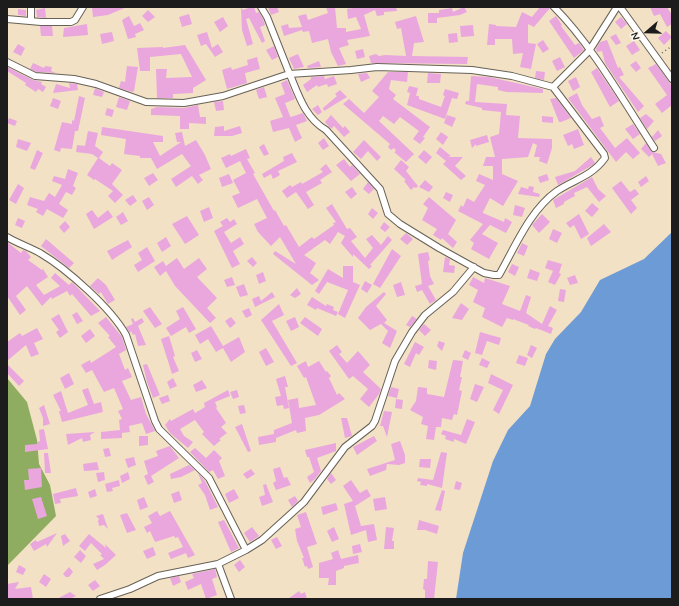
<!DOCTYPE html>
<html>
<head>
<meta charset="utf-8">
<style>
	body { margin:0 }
	#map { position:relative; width:679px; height:606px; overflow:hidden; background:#f2e1c4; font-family:Mynerve,sans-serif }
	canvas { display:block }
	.frame { position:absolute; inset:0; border:8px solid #1c1c1c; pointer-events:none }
	.north { position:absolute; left:627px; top:12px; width:40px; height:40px; -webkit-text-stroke:3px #fbf7ec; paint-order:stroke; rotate:250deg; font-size:11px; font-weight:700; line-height:16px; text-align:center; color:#1c1c1c }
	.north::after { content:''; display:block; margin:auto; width:14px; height:18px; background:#1c1c1c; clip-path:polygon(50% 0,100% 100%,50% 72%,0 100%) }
</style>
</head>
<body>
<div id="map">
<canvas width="679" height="606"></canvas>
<div class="frame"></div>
<div class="north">N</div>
</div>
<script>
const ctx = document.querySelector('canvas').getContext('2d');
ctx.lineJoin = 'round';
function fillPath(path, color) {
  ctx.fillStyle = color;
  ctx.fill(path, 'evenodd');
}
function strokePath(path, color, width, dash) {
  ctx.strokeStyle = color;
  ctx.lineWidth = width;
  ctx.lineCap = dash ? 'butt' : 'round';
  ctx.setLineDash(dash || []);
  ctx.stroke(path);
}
fillPath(new Path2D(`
	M7 378 27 402 37 440 39 464 50 485 56 516 7 566Z`), '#8fad60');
fillPath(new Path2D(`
	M672 232V599H456L463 553 493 461 508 430 530 406 546 354 555 339 581 312 600 280 644 259Z`), '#6d9bd5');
fillPath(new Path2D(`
	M127 7 108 15 93 17 92 8Z
	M251 7H254L256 13 259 12 263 19 265 25 260 27 265 41 262 43 249 18 246 19 253 44 247 46 242 30 241 8 243 10Z
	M268 7H277L279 12 271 15Z
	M326 7H335L337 28H346V32L361 29 356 17 348 19 347 9 359 7H396L397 11 384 12V15L377 16 375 10 364 15 370 36 347 40 349 45 339 48 346 64 338 66 331 52 328 39 312 43 309 31 303 32 302 30 284 36 281 26 288 24 289 28 302 27 298 16 306 14 308 20 328 13Z
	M464 7 467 12 460 15 437 18V23H428V13H439V10L452 8 453 12Z
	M540 7 550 8 534 27 528 24V43L536 44 531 69 520 67 523 53 513 54 512 39H495V45H487L489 24 496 25V26L516 27 522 12 532 17Z
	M650 7H667L672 15V24L667 27 660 14 654 16Z
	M45 8 46 18 37 17 36 10Z
	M18 9 26 10V16L18 15Z
	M148 10 155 17 148 22 142 16Z
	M189 14 192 24 182 27 179 17Z
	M129 16 134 26 140 23 144 30 135 34 136 37 128 39 122 20Z
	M416 16 424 42 414 43 412 56 468 57 467 64 371 63 369 56 376 54 379 56 385 55 406 56 401 28 397 29 395 22Z
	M556 16 562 25 561 26 575 45 579 43 584 50 574 58 549 21Z
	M223 17 228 26 220 32 214 22Z
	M621 17 627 24 621 29 615 22Z
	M87 24 88 35 63 37 64 28Z
	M473 25 474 36 461 37 460 26Z
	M40 26H52L53 36H41Z
	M666 31 672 37 664 45 658 38Z
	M112 32 114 41 102 44 100 34Z
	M207 32 212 48 218 44 223 52 215 57 206 44 201 46 197 35Z
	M457 33 458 42 449 43 448 34Z
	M616 34 621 43 616 45 610 37Z
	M543 40 549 49 543 53 537 44Z
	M607 40 618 68 620 67 624 75 619 77 644 106 638 112 605 63 602 51 597 52 596 49 600 42Z
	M634 41 640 50 632 55 626 46Z
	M18 44 25 48 21 56 13 52Z
	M185 45 206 80 193 88V93L173 94V98H157L156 69H167L166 78 192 77 181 54 150 57V71H140L137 48 163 47V48Z
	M274 46 278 57 272 60 266 50Z
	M363 49 365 57 357 59 355 51Z
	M298 54 304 67 294 69 289 58Z
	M257 57 260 69 245 73 247 83 227 89 222 70 231 67 232 70 248 65 247 60Z
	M560 57 565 67 557 71 552 61Z
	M319 61 321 67 308 68 307 66Z
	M636 61 641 68 636 72 630 65Z
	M33 63 44 68 45 66 52 67 51 71 56 73 36 72 30 69Z
	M656 64 672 86V105L662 113 655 104 667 95 648 68Z
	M127 66 138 67 134 91 132 92 119 88 121 81 125 82Z
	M7 67 33 80 42 82 41 84 46 87 43 92 38 89 36 92 25 85 26 83 7 71Z
	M597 68 619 101 610 107 591 72Z
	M536 71 545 72 544 80 535 78Z
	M388 72H408L407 82 391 80 389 89 396 95 393 99 430 127 423 137 425 138 420 144 413 139 419 131 400 117 394 124 383 116 379 121 414 154 406 162 394 152 396 151 394 148 391 150 388 147 390 144 343 104 349 99 364 113 379 97 372 91Z
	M367 73 370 78 361 82 358 74Z
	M428 73 441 74 440 83H427Z
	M324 76 325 79 334 76 337 84 328 87 327 84 318 87 317 85 307 92 303 85 311 79V77Z
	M471 76 489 77 543 89V93L506 92 498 90V87L477 84 475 102 507 104 506 115 520 116 518 138 552 139V148L547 164 539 161 540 157H534L537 145 533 143 528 157 502 159V174L518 181 503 206 490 198 483 212V213L504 222 505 218 512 222 506 233 490 225 482 234 498 243 489 259 471 249 474 243 470 240 483 224 458 211 461 205 463 207 467 198 474 202 485 185 476 181 479 174 493 180V166H483L486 157H495L490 137 499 134 501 112 482 110V108L465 104 466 101H469Z
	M576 77 580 87 573 91 568 81Z
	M287 80 295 99 285 103 290 116 291 117 303 113 307 121 296 125 302 138 295 142 289 128 273 132 270 121 283 117 275 98 285 94 281 83Z
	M69 83 77 84 78 90 53 93 56 84 70 88Z
	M409 86 418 88 416 96H419V99L441 107 445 96 443 95 445 89 459 93 457 99 452 98 445 119 407 105 410 93 407 92Z
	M264 87 267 97 259 99 256 90Z
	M95 88 104 92 102 97 93 95Z
	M340 90 347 97 324 111 323 108 337 96 335 94Z
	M577 93 582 105 592 119 600 116 604 126 600 128 615 148 627 138 640 153 633 159 626 152 616 162 568 98Z
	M79 96 85 98 78 131H75L72 149 61 148 60 152 54 150 62 122 72 124V120L74 121Z
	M119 97 130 101 127 110 116 107Z
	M53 98 61 101 58 109 50 106Z
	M556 98 571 118 561 122H559L550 99Z
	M223 101 224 110 216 111 214 102Z
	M198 105 200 117H206V124L189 123V129H180V116L151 115V109L157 107 184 108Z
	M318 105 322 112 318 115 312 109Z
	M107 108 114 110 112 117 105 115Z
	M646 114 654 121 647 129 640 118Z
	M331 115 343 128 345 126 350 132 344 137 334 126 331 129 325 122Z
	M447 115 456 118 452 127 444 123Z
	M542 116 553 117V123L542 122Z
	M9 118 17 121 15 126 7 123Z
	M633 124 640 134 633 139 625 129Z
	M224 126V131L240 126 242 133 232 136H214L215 127Z
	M102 127 163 136V142H153L160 156 181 142H177L175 133 182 132 185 146 196 140 205 155 211 169 199 175 203 180 198 184 192 176 176 187 171 179 191 166 182 154 157 169 151 158H140V156L124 154 126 139 101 135Z
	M578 129 584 145 574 149 572 144 568 146 563 135Z
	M658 130 662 136 655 141 652 137Z
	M88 131 98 133 95 146 103 152 99 158 110 166 112 163 122 170 112 184 123 195 115 203 108 196 113 191 95 179 94 180 87 175 98 158 92 154 76 152 77 145 85 146Z
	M441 132 448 137 443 145 436 139Z
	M487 135 489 142 476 146V144L472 148 470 140Z
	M324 138 329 146 323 150 318 143Z
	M18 139 31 143 27 151 16 147Z
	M364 140 381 157 377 161 368 151 361 159 353 152Z
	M646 143 652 152 661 154 666 163 658 166 652 154 649 157 641 149Z
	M264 144 269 154 264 156 259 147Z
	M440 147 451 156 448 157H463L455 166 466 176 461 180 443 164 446 161 436 153Z
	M246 149 250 158 247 159 255 173 253 174 274 211 275 210 284 226 286 225 299 247 312 237 314 239 334 225 333 223 336 222 326 208 332 204 347 229 350 228 357 237 351 241 365 258 373 248 366 239 372 235 381 245 388 236 392 240 370 265 372 266 369 269 353 254V257L341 243 345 236 338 232 330 244 325 240 304 255 316 263 310 273 319 280 312 285 273 254 275 251 296 264 280 237 271 246 258 232 254 224 267 218 257 199 238 208 232 196 240 193 233 180 246 173 240 161 226 168 221 158 230 154 231 156Z
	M37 150 43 153 35 170 30 168Z
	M424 150 432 157 426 164 418 157Z
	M292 153 297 162 278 171 280 175 273 179 271 174 264 178 262 174 284 161 283 157Z
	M591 157 595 163 591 166 558 185 555 177 575 171Z
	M344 159 350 167 352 165 360 174 351 181 336 165Z
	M401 160 409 167 406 171 418 186 416 188 414 187 411 190 404 181 406 180 394 169Z
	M326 164 332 172 320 180 322 183 306 192 314 205 308 209 296 192 287 198 282 191 290 185 292 187 301 182 302 184 323 172 320 169Z
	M68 169 78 173 73 186 76 188 72 195 66 192 59 204 68 210 63 218 47 209 43 216 36 212 38 209 27 205 30 197 44 201 49 193 55 197 62 185 52 181 54 176 65 179Z
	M153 173 158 180 149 186 144 178Z
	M229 174 233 183 222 187 219 178Z
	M547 174 549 180 540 183 538 177Z
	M646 176 649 181 641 187 638 182Z
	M592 177 598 189 606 196 599 202 587 187 574 193 575 196 571 198 570 197 571 198 564 202V204L556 208 553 200Z
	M425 180 433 187 429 192 419 187Z
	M621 181 630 192 635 189 639 194 631 200 637 208 631 214 612 188Z
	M368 182 374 189 369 194 363 189Z
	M18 184 24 188 16 204 9 200Z
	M529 186 534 187 533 192 540 194 539 197 518 194 521 187 528 189Z
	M352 187 357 194 351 199 345 192Z
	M446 192 453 195 450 202 443 198Z
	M133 195 137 201 130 206 125 200Z
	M149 197 154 205 147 210 142 201Z
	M429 197 456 220 448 234 457 242 453 248 442 238 441 240 433 235 437 229 422 220 428 208 423 204Z
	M592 203 599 209 592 217 585 211Z
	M515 205 525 208 522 217 513 215Z
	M209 207 213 218 204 222 200 211Z
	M372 208 378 213 373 219 368 214Z
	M92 210 98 218 108 210 113 217 94 229 86 214Z
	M123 212 128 221 121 225 116 217Z
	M542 214 550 222 539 233 532 225Z
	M579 214 589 234 581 239 574 225 570 228 566 223Z
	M187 216 199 235 185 244 172 224Z
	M18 218 25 221 22 228 15 225Z
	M227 218 230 222 234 219 237 224 224 232 231 243 240 237 244 244 233 251 240 264 232 268 214 231 223 226 220 222Z
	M65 221 70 227 64 233 59 227Z
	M384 222 390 227 385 232 380 228Z
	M604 224 611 232 591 246 587 238Z
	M553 229 562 233 557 243 549 239Z
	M406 233 413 239 407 245 400 239Z
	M166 237 171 246 162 252 157 243Z
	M46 239 74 263 69 268 41 246Z
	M128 240 132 247 112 260 107 251Z
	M7 242 21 253 23 250 26 251 31 257 28 260 42 270 43 269 48 277 36 285 44 295 60 286 51 278 55 273 69 285 72 282 100 311 91 316 72 294 70 296 67 291 52 299 51 297 42 306 27 286 16 296 26 310 20 315 7 296Z
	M522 243 528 246 524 256 517 253Z
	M147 247 155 261 138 272 134 265 142 260 138 253Z
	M392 249 401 256 380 288 373 284Z
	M428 252 430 260 428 261 430 276 434 284 428 286 436 300 430 304 422 290 417 292 415 286 422 284 418 254Z
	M252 257 257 263 253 267 247 261Z
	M445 257 450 259 449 265 455 266 454 273 443 272Z
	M177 258 184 269 199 258 207 269 197 277 217 298 207 308 216 318 210 323 175 286 166 271 160 276 154 267 163 261 166 266Z
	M548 260 562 264 559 273 561 274 555 285 548 282 553 271 545 268Z
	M512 264 519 267 515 276 508 272Z
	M343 266H353V282L360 285 345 318 338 314 348 290 327 282 319 294 315 291 328 269 343 278Z
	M530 269 540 273 537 281 527 278Z
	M263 272 266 281 259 284 256 275Z
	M575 275 578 283 570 285 567 278Z
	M232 277 235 285 227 287 224 280Z
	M473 277 484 283 485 278 510 286 502 304 520 311 526 295 531 297 526 313 542 324 550 306 557 310 548 326 553 328 551 334 536 328 535 329 528 326 529 325 513 319V320L507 318 502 327 482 317 485 308 473 302 478 290 469 285Z
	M98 278 106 285 115 300 108 304 101 292 99 294 90 286Z
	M365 281 372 285 367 293 361 289Z
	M401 282 405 295 397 297 393 285Z
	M244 284 248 295 240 297 236 287Z
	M297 288 301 294 295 298 290 295Z
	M560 289 566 290 564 302 558 301Z
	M272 292 275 297 255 307 252 299 259 296 261 301Z
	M384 292 386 294 376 306 387 320 384 323 397 331 390 348 382 343 388 331 381 324 370 330 358 318 366 307Z
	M312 297 326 306 327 304 334 307 333 310 338 312 336 316 317 308 316 310 307 305Z
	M461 303 469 309 462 320 452 318Z
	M279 304 284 315 272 321 297 363 291 366 261 320Z
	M150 307 162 324 155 328 143 311Z
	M183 307 196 329 189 333 186 327 171 336 166 328 180 319 176 311Z
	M249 308 252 315 246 318 242 311Z
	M77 312 83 321 77 324 72 315Z
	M59 314 68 332 60 338 56 332 59 330 51 319Z
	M412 316 417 319 410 327 406 325Z
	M106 317 122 337 126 350 119 354 125 370 128 368 132 377 122 381 131 400 141 397 146 414 155 431 146 434 142 423 129 426 130 432 122 433V438L101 439V432L120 430 119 420 122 419 118 411 123 409 114 388 104 392 92 370 86 373 81 365 90 360 91 363 116 347 108 337 110 336 98 323Z
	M231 317 236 323 230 328 225 321Z
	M295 317 299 327 291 331 286 321Z
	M305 317 322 329 318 336 300 323Z
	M133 318 135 322 142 318 144 322 138 326 146 345 138 346 135 334 133 335 131 331 130 333 126 327 133 324 131 319Z
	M424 324 431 330 425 336 419 330Z
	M211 326 223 346 239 337 245 352 231 362 223 348 216 352 208 339 200 344 195 335Z
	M37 328 43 339 34 343 39 354 31 357 26 345 7 361V342L20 333 22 336Z
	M90 329 95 336 86 343 81 336Z
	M480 332 501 338 499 345 487 341 482 355 475 353Z
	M169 336 175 356 173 357 179 371 172 374 161 339Z
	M439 341 445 343 442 351 437 346Z
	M415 342 424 347 419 355 416 353 410 367 404 364Z
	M337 345 342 352 339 354 347 363 358 351 370 365 363 372 381 389 379 394 369 407 360 399 368 389 353 376 349 379 329 351Z
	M531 345 537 348 532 358 527 355Z
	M266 348 274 362 266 366 259 352Z
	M197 350 202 359 195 362 191 353Z
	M465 350 471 353 468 360 462 357Z
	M519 355 528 358 525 366 516 363Z
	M482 358 490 362 487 368 479 365Z
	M429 360 437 361 436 370 428 368Z
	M453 360 463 361 460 377H462L459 390 462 391 457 415 454 414 452 420 442 418 441 427H436L434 440 426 439 428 426 421 424 423 417 410 410 416 401 418 387 427 388V394L444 397Z
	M306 361 308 367 319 361 326 372 327 371 331 376 329 378 337 395 339 393 345 399 319 415 305 418 306 431 297 433 296 430 276 438V442L259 445 258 437 274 434V430L292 423 288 400 298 398 299 408 316 405 306 377 304 378 297 366Z
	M7 364 24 381 19 386 7 373Z
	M147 364 160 395 153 398 147 382 143 365Z
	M69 373 74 384 65 389 60 378Z
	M491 374 513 385 499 414 493 410 503 390 488 383Z
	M285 376 288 387H285L289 408 284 409 283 405 277 406 275 397 281 396 276 379Z
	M173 378 177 386 170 389 167 382Z
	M202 380 207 388 196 392 193 385Z
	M475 384 484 387 477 402 470 399Z
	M391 387 399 389 397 398 388 396Z
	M88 388 94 404 101 402 103 412 62 422 59 411H61L53 395 61 391 68 413 88 405 82 390Z
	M228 390 230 396 215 402 217 407 216 408 226 423 221 427 227 433 219 439 221 440 214 446 202 434 204 432 195 420 180 429 184 436 193 442 188 448 170 433 165 425 170 419 171 421 193 409 195 413 205 407 204 403Z
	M237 390 239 397 233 399 230 392Z
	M168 395 170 401 162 404 159 398Z
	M396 399 403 400 402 409 395 408Z
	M44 405 50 424 43 426V418L39 408Z
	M244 405 246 413 240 414 238 406Z
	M384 411 392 412 387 437 383 426H380Z
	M341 418H347L352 436 345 438Z
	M467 419 475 422 466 444 454 439V442L445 439 446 436 441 434 443 430 461 435Z
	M242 424 251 451 248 452 235 427Z
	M44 429 48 449 25 452V445L37 444V442L40 441 39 430Z
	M95 432 90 435 91 440 83 442 82 438 68 445 66 434Z
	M139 436H148V445L139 446Z
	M374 436 377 441 357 455 353 447Z
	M400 441 405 455V463L399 465 387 464 386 470 370 476 367 469 395 460 391 444Z
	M336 443V451L317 458 321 471 315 479 310 483 307 477 314 472 309 457H307L305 450Z
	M170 446 179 458 151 476 154 482 148 485 144 476 148 474 144 461 158 456 156 451Z
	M109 448 111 456 105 457 103 449Z
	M195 448 206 458 214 450 222 458 219 461 225 476 218 479 213 470 209 472 190 452Z
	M441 452 447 453 442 488 427 484V486L420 485 421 482 417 481 418 478 433 480Z
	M44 453H48L51 473H45Z
	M134 457 136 465 128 468 125 459Z
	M420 459H431L430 468 419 467Z
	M97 462 99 470 84 471 83 464Z
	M189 465 195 470 181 477 171 479 170 474Z
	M280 467 284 478 287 477 291 485 276 490 273 483 276 481 273 469Z
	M41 468 42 487 25 490 24 480H29L28 469Z
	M251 469 255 474 247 479 243 474Z
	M104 472 105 480 98 482 96 473Z
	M128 472 130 479 122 483 120 476Z
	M198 473 205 481 218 507 210 510 205 495 198 485 202 483Z
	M331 473 336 480 331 484 327 479Z
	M119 480 120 486 112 488 113 491 107 492 105 484Z
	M351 480 360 493 367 489 371 496 355 506 361 526 374 524 377 540 368 542 366 530 351 535 344 504 353 501 343 486Z
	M456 481 462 483 460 490 454 489Z
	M266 484 273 502 262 506 259 497 265 495 263 485Z
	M76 488 78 496 60 499 61 503 55 504 53 494Z
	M95 489 97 496 90 498 88 492Z
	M234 489 239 498 229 503 225 494Z
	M442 490 445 491 441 511 435 510Z
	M179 491 182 500 174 503 171 494Z
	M295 496 298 501 292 507 288 500Z
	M41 497 47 516 38 519 32 499Z
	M144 497 148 507 140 510 137 500Z
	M385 497 387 509 375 511 373 499Z
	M336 503 338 510 323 515 321 507Z
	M157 511 160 516 170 511 195 555 188 558 186 553 171 559 168 553 183 547 178 537 175 538 174 536 155 542 150 531 147 533 144 527 152 523 148 516Z
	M306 512 317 544 307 547 313 567 308 569 307 566 305 567 302 558H304L297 541 295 529 301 527 297 515Z
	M127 513 136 530 127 533 120 515Z
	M103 514 108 529 104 525 99 526 98 521 99 519 96 516Z
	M224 520 239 548 231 552 218 522Z
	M419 520 439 526 437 534 425 530H417Z
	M252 527 259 536 250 542 244 533Z
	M334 527 339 539 332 542 327 531Z
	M386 527 394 528 392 541H394V549H384Z
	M57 533 47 547 46 544 34 551 30 544 36 540 37 542Z
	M65 534 70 541 63 546 61 536Z
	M89 534 106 548 105 544 116 555 105 565 97 570 93 564 104 559 100 555 102 554 91 543 85 551 79 546Z
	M277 537 282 546 276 549 271 540Z
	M360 544 362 552 353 554 352 546Z
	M153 547 156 555 147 559 143 551Z
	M80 550 86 556 81 563 74 557Z
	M338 550 341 559 358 555 359 563 344 566V568L336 571V585H328L329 578H319V563L333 559 331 553Z
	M240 560 245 567 239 572 234 565Z
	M428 561 438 562 434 599H425V590L423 589 424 579H427Z
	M19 565 26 569 23 575 16 572Z
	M69 567 73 572 69 577H66L63 574Z
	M215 569 217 577 212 579 217 595 206 599 201 584 188 590 185 582 194 578 192 574Z
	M44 574 51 579 46 587 39 582Z
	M179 576 181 582 173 586 170 578Z
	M95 580 100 586 93 591 88 585Z
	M19 582 15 589 31 587 33 599H7V584Z
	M299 591 301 594 305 592 307 599H288Z
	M70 592 76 596 70 599H57Z`), '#e9a7de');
const street = new Path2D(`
	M31 7V21
	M554 7C592 45 624 102 654 148
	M620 7 672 79
	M7 19 41 22H71L75 20 83 7
	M7 62 35 76 74 79 96 84 146 102 184 103 223 96 289 74 351 70 377 67 472 70 512 76 553 87 604 154 605 158C591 177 575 179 557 191 530 210 515 247 499 275H494L484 273 439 248 400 224 388 214 380 189 326 130C304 117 298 93 288 70L267 17 261 7
	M553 87 589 51 617 7
	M7 237C17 243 29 247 40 253 67 269 111 308 126 335L155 421 159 429 209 478 246 550 218 564 158 576 130 589 100 599
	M246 550 262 540 304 502 345 447 372 426 375 421 395 361 412 332 425 315 453 292 474 267
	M218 564 231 599`);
strokePath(street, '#676157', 8);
strokePath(new Path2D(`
	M662 53 672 46`), '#676157', 1.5, [1, 3]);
strokePath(street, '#fff', 6);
</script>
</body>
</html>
